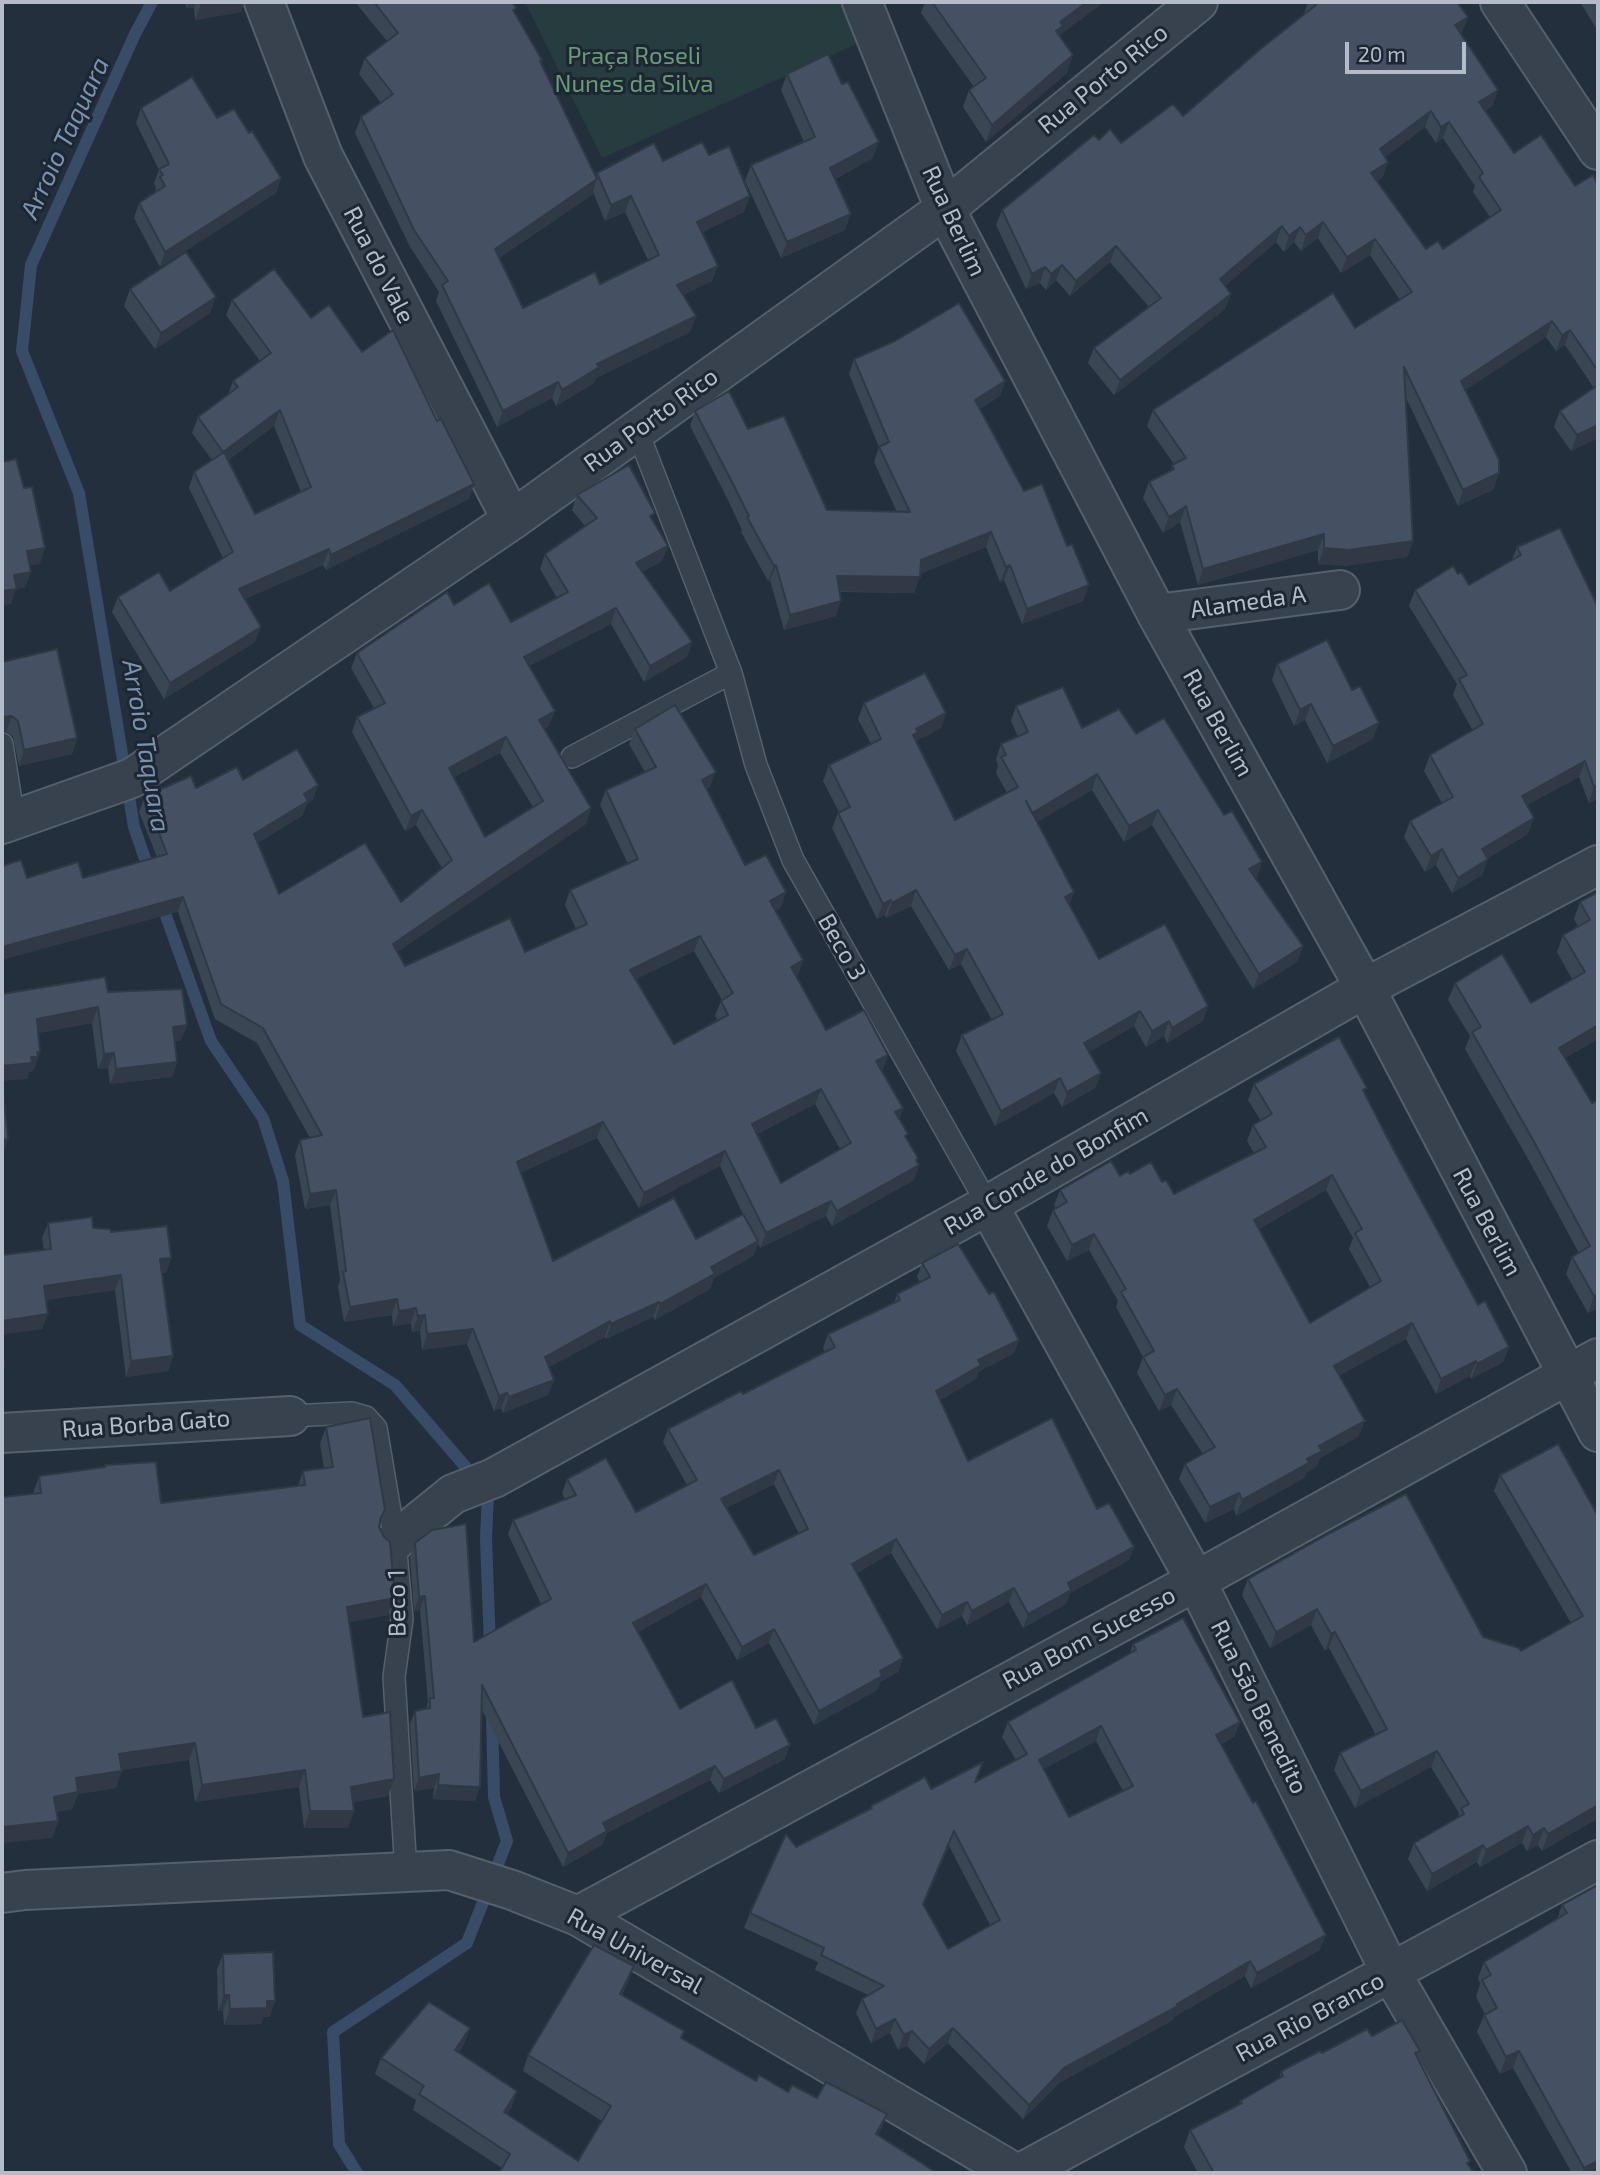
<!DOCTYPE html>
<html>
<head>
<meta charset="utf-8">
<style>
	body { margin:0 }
	#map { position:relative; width:1600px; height:2175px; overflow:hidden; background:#242f3e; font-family:"Exo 2",sans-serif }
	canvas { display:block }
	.frame { position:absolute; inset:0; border:4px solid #b4bcc9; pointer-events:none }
	.scale { position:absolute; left:1345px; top:42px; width:121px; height:32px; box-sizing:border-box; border:4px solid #b4bcc9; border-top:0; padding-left:9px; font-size:21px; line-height:24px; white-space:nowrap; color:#b4bcc9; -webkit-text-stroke:5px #1d2633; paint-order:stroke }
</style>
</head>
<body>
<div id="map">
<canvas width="1600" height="2175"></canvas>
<div class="frame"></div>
<div class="scale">20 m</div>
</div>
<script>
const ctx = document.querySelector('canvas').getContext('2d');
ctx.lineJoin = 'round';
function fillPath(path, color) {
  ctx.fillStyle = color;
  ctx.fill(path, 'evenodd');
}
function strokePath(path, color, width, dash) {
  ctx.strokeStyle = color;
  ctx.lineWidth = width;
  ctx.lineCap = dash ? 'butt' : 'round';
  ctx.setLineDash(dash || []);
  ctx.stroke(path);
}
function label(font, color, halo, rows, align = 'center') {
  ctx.font = font + ' "Exo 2",sans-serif';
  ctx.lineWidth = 6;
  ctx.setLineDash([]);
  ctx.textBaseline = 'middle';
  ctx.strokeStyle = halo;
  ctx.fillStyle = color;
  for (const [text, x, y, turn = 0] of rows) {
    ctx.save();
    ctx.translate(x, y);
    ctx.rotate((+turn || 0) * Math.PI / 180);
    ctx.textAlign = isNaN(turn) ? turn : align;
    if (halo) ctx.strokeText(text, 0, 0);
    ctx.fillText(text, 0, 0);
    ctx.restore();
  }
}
fillPath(new Path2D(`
	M525 2H841L859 43 602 158Z`), '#263c3f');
strokePath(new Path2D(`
	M151 876 134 827 79 493 22 351 31 265 135 34 152 2
	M161 902 211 1041 263 1118 283 1181 300 1325 395 1385 488 1493 486 1539 490 1647
	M357 2173 339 2144 333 2032 467 1943 507 1841 494 1797 492 1714`), '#394c67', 12);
const service = new Path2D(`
	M637 430 731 673 756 765 793 860 988 1205
	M2 744 14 820
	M572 757 731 673
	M290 1416 352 1413 366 1417 376 1428 395 1541 402 1619 394 1677 406 1872`);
const minor = new Path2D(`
	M264 2 323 156 512 520
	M862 2 945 209 1157 614 1365 988 1598 1432
	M1500 2 1598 150
	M1157 614 1340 590
	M2 824 132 778 512 520 945 209 1198 2
	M988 1205 1196 1581 1391 1973 1507 2173
	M2 1433 290 1416
	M395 1541 453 1494 494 1478 988 1205 1365 988 1598 865
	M578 1916 1196 1581 1598 1358
	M1021 2173 1598 1860`);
const tertiary = new Path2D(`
	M2 1893 25 1890 449 1870 512 1890 578 1916 1015 2173`);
strokePath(service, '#565f6c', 24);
strokePath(minor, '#565f6c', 42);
strokePath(tertiary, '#565f6c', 42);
strokePath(service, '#38414e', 21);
strokePath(minor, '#38414e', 38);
strokePath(tertiary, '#38414e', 38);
fillPath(new Path2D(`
	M186 2H244L241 12 195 20 194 8H186Z
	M355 2H512L514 12 542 60 541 63 596 176 597 173 663 161 709 155 744 212 702 232 712 281 683 295 696 316 690 332 596 378 594 383 556 406 552 398 497 427 436 301 439 292 409 245 355 133 361 117 381 103 359 74 365 58 387 41ZM593 192 605 221 625 212 648 260 600 284 523 308 499 258 592 195Z
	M925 2H1104L1059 35 1067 73 986 142 963 107 969 90 974 87 921 13Z
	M1308 2H1457L1468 17 1462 32 1461 33 1498 90 1492 106 1485 111 1514 153 1575 186 1598 185V438L1571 451 1554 427 1560 411 1594 388 1565 345 1556 351 1546 337 1465 390 1494 489 1458 506 1406 398 1413 541 1407 557 1344 566 1318 564V550L1198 585 1180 522 1163 533 1143 498 1149 482 1170 471 1174 464 1147 426 1153 410 1355 328 1400 300 1370 255 1341 273 1318 238 1301 251 1294 242 1284 252 1276 242 1225 286 1231 294 1225 309 1114 395 1088 363 1094 348 1149 307 1110 262 1070 296 1056 280 1046 290 1040 283 1026 289 996 225 1002 210 1099 140 1121 143 1183 116 1305 14H1304ZM1425 127 1436 143 1443 138 1475 186 1473 192 1490 217 1443 249H1426L1377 181 1383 177 1385 157Z
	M1580 2H1598V31Z
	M787 74 873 158 835 179 845 230 781 258 745 181 751 165 804 142 781 90Z
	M141 108 217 118 249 133 281 178 276 193 160 267 134 218 139 203 155 192 156 188 154 183 159 170 136 123Z
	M130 289 210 313 155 349 124 306Z
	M232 300 311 318 362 352 469 499 326 570 323 565 245 599 255 642 164 699 112 612 118 597 170 591 223 558 189 488 194 472 212 460 192 433 198 417 228 395 233 381 260 361 226 315ZM274 426 301 492 255 514 228 460Z
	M854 359 1005 381 1000 396 979 409 1083 601 1022 624 1004 580 1000 582 986 547 920 574 914 593 840 592 836 616 784 630 770 580 768 581 741 532 742 530 726 496 690 426 695 411 748 429 827 510 897 512 874 462 879 447 849 374Z
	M577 495 653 520 668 546 662 561 642 572 692 642 687 657 644 682 611 624 529 666 549 726 544 729 591 808 586 824 397 952 405 966 525 952 576 929 565 905 570 890 628 864 600 805 606 790 645 772 629 744 635 729 710 787 707 789 745 865 781 908 775 911 803 960 796 976 826 1030 888 1055 882 1071 903 1108 899 1119 906 1138 919 1165 914 1180 832 1226 826 1216 760 1248 758 1243 753 1256 714 1278 710 1289 655 1320 653 1317 606 1339 605 1337 549 1367 554 1380 548 1395 503 1413 501 1408 494 1411 467 1344 422 1350 420 1330 412 1332 411 1323 393 1326 392 1315 344 1322 338 1287 340 1280 330 1205 305 1209 295 1155 300 1140 310 1138 257 1043 215 1019 178 912 27 878H83L157 857 139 812 145 796 243 780 313 800 307 804 302 816 257 843 279 894 401 902 442 868 416 825 405 831 352 732 357 717 374 708 351 668 357 653 454 605 511 622 557 598 540 569 545 554 585 526 572 510ZM500 753 533 807 485 837 454 777ZM694 951 722 1000 721 1001 715 1016 718 1021 674 1044 636 979ZM815 1104 840 1149 781 1183 757 1134ZM597 1138 639 1208 720 1166 743 1214 696 1239 553 1261 521 1172Z
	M1517 547 1598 607V799L1589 803 1579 777 1527 805 1528 834 1488 858 1482 875 1452 893 1436 865 1425 872 1404 837 1410 821 1442 803 1424 771 1430 755 1473 731 1453 695 1457 684 1409 606 1415 590 1458 574 1469 585 1512 560Z
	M2 662 77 738 72 754 19 766 13 736 6 732H2Z
	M1277 664 1373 739 1327 763 1305 720 1294 726 1272 680Z
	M864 703 946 713 941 728 916 741 955 820 1007 793 996 773 998 766 996 759 1001 744 1018 737 1011 721 1016 706 1082 728 1136 734 1224 815 1262 862 1257 877 1255 878 1303 946 1297 962 1253 989 1152 825 1124 842 1092 790 1037 822 1070 905 1099 959 1208 1006 1203 1021 1167 1043 1164 1036 1146 1047 1134 1026 1089 1052 1101 1073 1095 1088 1062 1107 1054 1093 995 1126 956 1051 962 1035 992 1020 961 964 949 970 911 906 886 918 885 915 877 919 832 828 838 813 839 812 823 781 829 765 871 744 858 719Z
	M1598 892V1039L1565 1058 1592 1103 1598 1100V1309V1308L1588 1313 1566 1274 1572 1257 1579 1253 1527 1157 1465 1049 1470 1036 1448 1000 1455 983 1531 1003 1572 979 1557 952 1563 935 1578 927 1574 919 1580 902Z
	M108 992 187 1025 181 1040 175 1041 177 1062 172 1077 110 1084 108 1068 98 1069 92 1023 38 1033 35 1067 32 1072H29L27 1079 2 994Z
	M1254 1084 1365 1094 1478 1305 1509 1347 1503 1362 1471 1379 1470 1376 1436 1394 1406 1339 1340 1375 1359 1436 1320 1458 1317 1466 1306 1473 1304 1478 1236 1516 1234 1509 1205 1523 1179 1479 1185 1464 1203 1454 1171 1405 1159 1411 1137 1373 1143 1357 1116 1307 1118 1301 1089 1250 1067 1261 1047 1226 1053 1210 1056 1208 1054 1205 1060 1190 1130 1174 1162 1182 1174 1194 1254 1153 1247 1141 1253 1125 1261 1121 1248 1100ZM1326 1190 1353 1238 1349 1249 1370 1287 1310 1323 1259 1229Z
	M48 1223 93 1228 111 1232 171 1258 166 1273H162L173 1356 168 1371 126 1377 115 1290 46 1300 42 1329 44 1250 42 1238Z
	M922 1263 989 1294 1019 1340 1014 1353 978 1372 976 1379 940 1400 968 1461 1097 1509 1129 1560 1070 1593 1066 1604 1023 1628 1009 1602 967 1625 962 1616 937 1629 891 1553 857 1573 903 1658 898 1672 880 1682 877 1690 814 1725 769 1643 737 1660 701 1597 638 1632 680 1709 756 1728 785 1759 719 1793 710 1780 607 1833 602 1845 563 1867 481 1708 475 1801 433 1799 434 1788 414 1791 410 1724 415 1711 426 1709 428 1702 420 1610 414 1611 410 1557 415 1543 474 1642 541 1604 508 1534 513 1520 565 1499 562 1493 567 1479 636 1512 687 1485 663 1442 668 1429 743 1394 825 1352 823 1348 828 1334 894 1303 897 1294 920 1282 917 1277ZM774 1484 799 1534 754 1555 726 1508Z
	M326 1427 385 1510 379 1527 388 1615 349 1622 363 1717 388 1796 353 1802 354 1811 348 1828H304L299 1787 195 1802 189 1760 121 1770 116 1788 78 1794 72 1809 56 1812 58 1821 52 1838 33 1494 39 1476 104 1468 105 1465 161 1503 298 1486 303 1471 324 1468 320 1444Z
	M1500 1475 1598 1516V1818L1542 1851 1538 1845 1527 1851 1522 1843 1480 1867 1477 1862 1427 1891 1408 1859 1414 1843 1458 1818 1459 1813 1431 1767 1355 1808 1334 1770 1340 1753 1376 1735 1329 1648 1325 1651 1311 1625 1270 1648 1242 1595 1248 1579 1483 1637 1521 1651 1571 1623 1494 1491Z
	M1133 1644 1240 1722 1234 1737 1221 1744 1320 1950 1251 1988 1245 1976 1174 2017 1173 2020 1059 2083 1023 2119 948 2043 924 2064 907 2046 898 2050 890 2033 871 2043 856 2013 862 1999 868 1995 815 1970 818 1962 744 1928 750 1913 796 1847 869 1809 871 1806 931 1789 976 1782 1016 1760 1002 1737 1008 1722 1130 1653ZM1096 1741 1123 1791 1069 1817 1043 1769ZM949 1846 990 1925 948 1949 923 1905Z
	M1598 1885V2173H1572L1513 2068 1500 2074 1477 2032 1484 2015 1485 2014 1476 1997 1480 1984 1478 1978 1484 1962 1557 1919 1562 1905Z
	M223 1954 270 2017H263L261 2024 224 2025 223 2011H218L217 1970Z
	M628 1982 622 1995 681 2038 756 2081 788 2092 887 2114 878 2135 502 2168 413 2110 416 2100 375 2074 381 2058 470 2028 464 2044 459 2052 512 2107 507 2114 578 2161 602 2121 523 2071 528 2055Z
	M1372 2036 1417 2058 1470 2161 1468 2165 1474 2173H1198L1184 2147 1190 2130 1239 2105 1240 2101 1279 2079 1281 2072 1322 2053Z`), '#3b4654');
fillPath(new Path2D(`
	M189 2H196L194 8H186Z
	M215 2H244L241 12 195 20 201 4Z
	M1087 2H1104L1059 36 1050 49 1060 22Z
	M1468 17 1462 32 1449 41 1455 25Z
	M1073 55 1067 73 986 142 992 125Z
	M1498 90 1492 106 1473 118 1479 102Z
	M1431 111 1425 127 1374 165 1380 149Z
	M1449 122 1443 138 1436 143 1441 127Z
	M879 142 873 158 824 184 830 168Z
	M1388 162 1383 177 1365 189 1371 173Z
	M281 178 276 193 160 267 165 252Z
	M597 179 592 195 489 265 495 249Z
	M631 196 625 212 605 221 611 205Z
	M750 196 744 212 691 238 697 222Z
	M851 214 845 230 781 258 787 242Z
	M1323 222 1318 238 1301 251 1306 235Z
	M1282 226 1276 242 1215 295 1220 279Z
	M1300 227 1294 242 1284 252 1289 236Z
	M1375 239 1370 255 1341 273 1347 257Z
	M1116 246 1110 262 1070 296 1076 281Z
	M1062 265 1056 280 1046 290 1051 274Z
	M718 266 712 281 672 300 677 285Z
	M1045 267 1040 283 1026 289 1032 274Z
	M1231 294 1225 309 1114 395 1120 380Z
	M216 297 210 313 155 349 161 333Z
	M696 316 690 332 596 378 594 383 556 406 562 390 597 364Z
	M1552 321 1546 337 1455 397 1461 381Z
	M1570 330 1565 345 1556 351 1562 335Z
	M1005 381 1000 396 969 416 975 400Z
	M558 382 552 398 497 427 503 411Z
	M280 410 274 426 217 467 223 452Z
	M1598 425V438L1571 451 1577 435Z
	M1499 473 1494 489 1458 506 1463 490Z
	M474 484 469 499 326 570 331 555Z
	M1186 506 1180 522 1163 533 1169 517Z
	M991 532 986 547 915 576 921 560Z
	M1324 534 1318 550 1198 585 1203 569Z
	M1413 541 1407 557 1344 566 1318 564 1324 548Z
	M668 546 662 561 630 578 636 563Z
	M45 548 40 564 22 567 27 551Z
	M329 549 323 565 234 604 239 589Z
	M776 565 770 580 768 581 774 566Z
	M1010 565 1004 580 1000 582 1006 567Z
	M31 572 25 588 16 589 11 604 2 606V591L14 575Z
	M837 576 920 577 914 593 832 591Z
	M1089 585 1083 601 1022 624 1027 609Z
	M841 601 836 616 784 630 790 615Z
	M616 608 611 624 518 672 524 657Z
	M261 627 255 642 164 699 170 683Z
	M692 642 687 657 644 682 650 666Z
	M1311 704 1305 720 1294 726 1300 710Z
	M555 711 549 726 533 735 539 720Z
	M946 713 941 728 915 742 907 750 916 729Z
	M12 716 6 732H2V717Z
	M1379 723 1373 739 1327 763 1333 746Z
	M506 737 500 753 443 783 449 768Z
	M77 738 72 754 19 766 24 750Z
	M1585 761 1579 777 1516 811 1522 796Z
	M716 772 710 787 696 795 702 780Z
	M1097 774 1092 790 1027 828 1032 813Z
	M318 785 313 800 307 804 302 816 248 849 254 834 304 794Z
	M1598 785V799L1589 803 1594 787Z
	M591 808 586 824 387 959 393 944Z
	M422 810 416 825 405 831 411 816Z
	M1158 810 1152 825 1124 842 1129 826Z
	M1534 818 1528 834 1477 865 1482 849Z
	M1442 849 1436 865 1425 872 1431 856Z
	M1488 859 1482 875 1452 893 1458 878Z
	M1262 862 1257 877 1244 885 1249 869Z
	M916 890 911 906 886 918 892 903Z
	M786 892 781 908 764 917 770 901Z
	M1074 892 1069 907 1065 897Z
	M183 897 178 912 2 960V947Z
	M891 900 885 915 877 919 883 904Z
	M700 936 694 951 624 985 630 970Z
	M1303 946 1297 962 1253 989 1259 974Z
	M967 949 961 964 949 970 955 955Z
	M803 960 798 976 786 982 791 967Z
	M1208 1006 1203 1021 1167 1043 1172 1028Z
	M98 1007 92 1023 31 1034 37 1019Z
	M1140 1011 1134 1026 1079 1058 1084 1043Z
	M1169 1021 1164 1036 1146 1047 1152 1031Z
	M187 1025 181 1040 168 1042 173 1027Z
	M1598 1025V1039L1553 1065 1559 1048Z
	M37 1052H40L35 1067 32 1072H29L27 1079 2 1081V1066L31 1057Z
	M114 1053 108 1068 98 1069 104 1054Z
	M888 1055 883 1070 871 1077 876 1061Z
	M177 1062 172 1077 110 1084 116 1069Z
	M1101 1073 1095 1088 1062 1107 1067 1092Z
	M1060 1078 1054 1093 995 1126 1001 1111Z
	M821 1089 815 1104 746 1139 752 1124Z
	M903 1108 897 1123 895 1112Z
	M603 1122 597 1138 512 1177 517 1162Z
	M8 1139 3 1154H2V1140Z
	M725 1151 720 1166 639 1208 644 1193Z
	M918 1158 915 1167 919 1165 914 1180 832 1226 837 1211Z
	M1332 1175 1326 1190 1248 1235 1254 1220Z
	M336 1190 330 1205 305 1209 310 1194Z
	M831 1201 826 1216 760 1248 766 1233Z
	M1094 1234 1089 1250 1067 1261 1072 1245Z
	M758 1241 753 1256 714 1278 710 1289 655 1320 660 1304 711 1267Z
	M171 1258 166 1273 155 1274 160 1259Z
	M121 1275 115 1290 39 1301 44 1286Z
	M1598 1294V1308L1588 1313 1594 1296Z
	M397 1299 392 1315 344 1322 350 1307Z
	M659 1302 653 1317 606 1339 611 1324Z
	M416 1308 411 1323 393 1326 399 1311Z
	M48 1314 42 1329 2 1335V1321Z
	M425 1315 420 1330 412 1332 418 1316Z
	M610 1321 605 1337 540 1372 545 1357Z
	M1412 1323 1406 1339 1329 1381 1334 1366Z
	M473 1329 467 1344 422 1350 427 1334Z
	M1019 1340 1014 1353 978 1372 976 1379 931 1405 936 1391 978 1360Z
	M1509 1347 1503 1362 1471 1379 1477 1364Z
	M173 1356 168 1371 126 1377 131 1361Z
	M1476 1361 1470 1376 1436 1394 1441 1379Z
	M554 1380 548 1395 503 1413 509 1397Z
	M1177 1389 1171 1405 1159 1411 1165 1395Z
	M507 1393 501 1408 494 1411 499 1396Z
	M1365 1421 1359 1436 1320 1458 1317 1466 1306 1473 1304 1478 1236 1516 1242 1500 1307 1459 1319 1446Z
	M779 1470 774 1484 716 1513 721 1499Z
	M1239 1493 1234 1509 1205 1523 1210 1507Z
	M896 1539 891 1553 847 1578 852 1564Z
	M1134 1547 1129 1560 1070 1593 1066 1604 1023 1628 1028 1614 1068 1583Z
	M706 1584 701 1597 628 1637 633 1623Z
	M1014 1588 1009 1602 967 1625 972 1611Z
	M425 1596 420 1610 414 1611 419 1597Z
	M395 1598 388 1615 341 1624 347 1607Z
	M967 1602 962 1616 937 1629 942 1615Z
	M1317 1609 1311 1625 1270 1648 1276 1632Z
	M774 1629 769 1643 737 1660 742 1647Z
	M1335 1632 1329 1648 1325 1651 1331 1634Z
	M903 1658 898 1672 880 1682 877 1690 814 1725 819 1711 880 1671Z
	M1240 1722 1234 1737 1210 1749 1216 1735Z
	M1101 1726 1096 1741 1033 1775 1039 1760Z
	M195 1743 189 1760 113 1771 119 1754Z
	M790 1745 785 1759 719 1793 724 1779Z
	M1437 1751 1431 1767 1355 1808 1361 1791Z
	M715 1766 710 1780 607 1833 602 1845 563 1867 568 1853 603 1823Z
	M305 1770 299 1787 195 1802 202 1785Z
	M122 1771 116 1788 78 1794 72 1809 48 1813 54 1797 76 1778Z
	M439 1774 434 1788 414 1791 419 1778Z
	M394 1779 388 1796 345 1803 351 1787Z
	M438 1785 480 1787 475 1801 433 1799Z
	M1598 1805V1818L1542 1851 1548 1834Z
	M310 1811H354L348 1828H304Z
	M58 1821 52 1838 2 1843V1827Z
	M1528 1826 1522 1843 1480 1867 1486 1850Z
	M1544 1828 1538 1845 1527 1851 1533 1835Z
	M954 1831 949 1846 918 1919 923 1904Z
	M1483 1845 1477 1862 1427 1891 1432 1874Z
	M1326 1935 1320 1950 1251 1988 1257 1973Z
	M1250 1961 1245 1976 1174 2017 1173 2020 1059 2083 1023 2119 1029 2105 1064 2068Z
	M634 1966 628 1982 614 2010 620 1994Z
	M224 1995H229L223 2011H218Z
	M267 2001H275L270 2017H263L261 2024 224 2025 230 2009Z
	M895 2019 890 2033 871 2043 876 2029Z
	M470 2028 464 2044 449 2066 455 2050Z
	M953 2028 948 2043 924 2064 929 2049Z
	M912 2031 907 2046 898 2050 904 2035Z
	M1519 2051 1513 2068 1500 2074 1506 2057Z
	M517 2091 512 2107 498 2128 504 2112Z
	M887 2114 881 2130 870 2150 876 2134Z
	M1598 2161V2173H1582L1584 2168Z`), '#303945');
const building = new Path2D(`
	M201 2H215L201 4Z
	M374 2H512L516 8 513 10 542 60 540 61 597 179 495 249 523 308 595 272 600 284 659 255 631 196 611 205 597 173 654 143 663 161 702 142 709 155 729 146 750 196 697 222 718 266 677 285 696 316 597 364 599 367 562 390 558 382 503 411 442 285 448 281 414 230 361 117 393 94 365 58 398 33Z
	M932 2H1087L1060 22 1063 26 1056 31 1073 55 992 125 969 90 986 78Z
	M1313 2H1457L1468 17 1455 25 1498 90 1479 102 1514 153 1541 135 1575 186 1593 175 1598 185V371L1570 330 1562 335 1552 321 1461 381 1499 460V473L1463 490 1404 367 1413 541 1349 550 1324 548V534L1203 569 1186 506 1169 517 1149 482 1174 469 1172 465 1186 458 1153 410 1333 293 1355 328 1412 292 1375 239 1347 257 1323 222 1306 235 1300 227 1289 236 1282 226 1220 279 1231 294 1120 380 1094 348 1161 298 1116 246 1076 281 1062 265 1051 274 1045 267 1032 274 1002 210 1094 135 1099 140 1110 129 1121 143 1173 104 1183 116 1263 47 1316 5ZM1431 111 1441 127 1449 122 1483 173 1479 177 1501 210 1443 249 1438 241 1426 249 1371 173 1388 162 1380 149Z
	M828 54 842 84 848 82 879 142 830 168 851 214 787 242 751 165 815 137 787 74Z
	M192 77 217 118 234 109 249 133 252 131 281 178 165 252 139 203 165 186 160 177 163 175 159 169 169 164 141 108Z
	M186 252 216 297 161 333 130 289Z
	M274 269 311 318 329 305 362 352 393 330 437 421 441 419 474 484 331 555 329 549 239 589 261 627 170 683 118 597 159 572 170 591 233 552 194 472 224 452 255 514 311 487 280 410 223 452 198 417 238 387 233 381 271 353 232 300Z
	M959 303 1005 381 975 400 1024 491 1042 484 1067 546 1072 544 1089 585 1027 609 1010 565 1006 567 991 532 921 560 920 577 837 576 841 601 790 615 776 565 774 566 747 517 749 516 731 480 695 411 729 391 748 429 784 416 827 510 910 512 879 447 889 442 854 359 895 341Z
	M1598 385V425L1577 435 1560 411Z
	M16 459 24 488 32 487 45 548 27 551 31 572 14 575 17 589 2 591V462Z
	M629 465 655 513 650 516 668 546 636 563 692 642 650 666 616 608 524 657 555 711 539 720 591 808 393 944 405 966 510 918 525 952 587 924 570 890 638 859 606 790 656 767 635 729 675 705 716 772 702 780 745 865 766 855 786 892 770 901 803 960 791 967 826 1030 864 1010 888 1055 876 1061 903 1108 895 1112 908 1134 905 1136 918 1158 916 1160 919 1165 837 1211 831 1201 766 1233 725 1151 644 1193 603 1122 517 1162 553 1261 674 1198 696 1239 743 1214 758 1241 711 1267 715 1274 660 1304 659 1302 611 1324 610 1321 545 1357 554 1380 509 1397 507 1393 499 1396 473 1329 427 1334 425 1315 418 1316 416 1308 399 1311 397 1299 350 1307 343 1272 346 1271 336 1190 310 1194 300 1140 322 1135 263 1028 221 1004 183 897 2 947V866L21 860 27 878 78 862 83 878 167 854 145 796 191 776 196 788 237 767 243 780 297 749 318 785 304 794 308 801 254 834 279 894 365 843 401 902 452 860 422 810 411 816 357 717 385 703 357 653 447 592 454 605 489 583 511 622 568 592 545 554 597 518 577 495ZM506 737 543 801 485 837 449 768ZM700 936 733 993 721 1001 728 1015 674 1044 630 970ZM821 1089 851 1143 781 1183 752 1124Z
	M1560 528 1598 607V785L1594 787 1585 761 1522 796 1534 818 1482 849 1488 859 1458 878 1442 849 1431 856 1410 821 1453 797 1430 755 1483 724 1459 679 1467 675 1415 590 1453 566 1458 574 1461 572 1469 585 1521 555 1517 547Z
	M1327 640 1352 690 1360 686 1379 723 1333 746 1311 704 1300 710 1277 664Z
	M57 649 77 738 24 750 18 721 12 716 2 717V662Z
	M925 673 946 713 916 729 918 732 913 735 955 820 1018 787 1001 757 1006 755 1001 744 1028 732 1016 706 1063 687 1082 728 1119 709 1136 734 1164 718 1224 815 1232 811 1262 862 1249 869 1303 946 1259 974 1158 810 1129 826 1097 774 1032 813 1026 801 1074 892 1065 897 1099 959 1165 924 1208 1006 1172 1028 1169 1021 1152 1031 1140 1011 1084 1043 1101 1073 1067 1092 1060 1078 1001 1111 962 1035 1003 1014 967 949 955 955 916 890 892 903 891 900 883 904 838 813 850 807 829 765 881 739 864 703Z
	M1598 892V1025L1559 1048 1592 1103 1598 1100V1294L1594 1296 1572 1257 1590 1246 1533 1140 1472 1032 1481 1027 1455 983 1502 954 1531 1003 1585 972 1563 935 1590 920 1580 902Z
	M105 977 108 992 182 989 187 1025 173 1027 177 1062 116 1069 114 1053 104 1054 98 1007 37 1019 40 1052H37L38 1057H31L32 1063 2 1066V994Z
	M1339 1037 1367 1088 1363 1090 1390 1143 1478 1305 1485 1301 1509 1347 1477 1364 1476 1361 1441 1379 1412 1323 1334 1366 1365 1421 1319 1446 1322 1451 1307 1459 1309 1463 1242 1500 1239 1493 1210 1507 1185 1464 1215 1447 1177 1389 1165 1395 1143 1357 1154 1351 1121 1292 1126 1289 1094 1234 1072 1245 1053 1210 1067 1202 1060 1190 1111 1161 1120 1176 1128 1171 1130 1174 1151 1162 1162 1182 1166 1180 1174 1194 1266 1147 1253 1125 1272 1114 1254 1084ZM1332 1175 1362 1229 1355 1233 1381 1281 1310 1323 1254 1220Z
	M2 1081 8 1139 2 1140Z
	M92 1217 93 1228 110 1229 111 1232 167 1226 171 1258 160 1259 173 1356 131 1361 121 1275 44 1286 48 1314 2 1321V1255L51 1249 48 1223Z
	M958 1244 989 1294 994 1292 1019 1340 978 1360 981 1365 936 1391 968 1461 1052 1418 1097 1509 1109 1503 1134 1547 1068 1583 1071 1590 1028 1614 1014 1588 972 1611 967 1602 942 1615 896 1539 852 1564 903 1658 880 1671 882 1676 819 1711 774 1629 742 1647 706 1584 633 1623 680 1709 732 1680 756 1728 776 1718 790 1745 724 1779 715 1766 603 1823 607 1831 568 1853 482 1685 480 1787 438 1785 439 1774 419 1778 415 1711 430 1708V1698H434L425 1596 419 1597 415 1543 432 1530 466 1524 474 1642 551 1599 513 1520 576 1495 567 1479 606 1458 636 1512 697 1480 668 1429 741 1391 743 1394 835 1347 828 1334 900 1300 897 1294 930 1277 922 1263ZM779 1470 808 1529 754 1555 721 1499Z
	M2 1347 4 1367H2Z
	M370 1418 385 1510 381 1517 379 1527 384 1537 390 1542 395 1598 347 1607 363 1717 390 1712 394 1779 351 1787 354 1811H310L305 1770 202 1785 195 1743 119 1754 122 1771 76 1778 78 1792 54 1797 58 1821 2 1827V1497L41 1493 39 1476 105 1467V1465L156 1462 161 1503 305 1485 303 1471 333 1467 326 1427Z
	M1558 1444 1598 1516V1805L1548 1834 1544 1828 1533 1835 1528 1826 1486 1850 1483 1845 1432 1874 1414 1843 1464 1814 1461 1808 1469 1804 1437 1751 1361 1791 1340 1753 1387 1729 1335 1632 1331 1634 1317 1609 1276 1632 1248 1579 1330 1533 1406 1494 1483 1637 1519 1648 1521 1651 1583 1616 1500 1475Z
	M1183 1618 1240 1722 1216 1735 1253 1803 1256 1801 1326 1935 1257 1973 1250 1961 1177 2004 1178 2006 1064 2068 1029 2105 953 2028 929 2049 912 2031 904 2035 895 2019 876 2029 862 1999 884 1986 821 1955 824 1948 750 1913 786 1834 796 1847 872 1808 871 1806 925 1777 931 1789 983 1762 975 1782 1027 1754 1008 1722 1136 1650 1133 1644ZM1101 1726 1133 1786 1069 1817 1039 1760ZM954 1831 1000 1920 948 1949 923 1904Z
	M1598 1885V2161L1584 2168 1519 2051 1506 2057 1484 2015 1497 2008 1482 1980 1491 1975 1484 1962 1567 1913 1562 1905Z
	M594 1945 634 1966 620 1994 684 2031 681 2038 756 2081 759 2075 788 2092 792 2085 817 2098 826 2082 887 2114 876 2134 937 2173H499L510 2154 419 2094 424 2086 381 2058 429 2002 470 2028 455 2050 517 2091 504 2112 578 2161 611 2106 528 2055Z
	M273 1952 275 2001H267V2008L230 2009 229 1995H224L223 1954Z
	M1402 2020 1420 2051 1415 2053 1470 2161 1467 2163 1474 2173H1214L1190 2130 1242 2103 1240 2101 1283 2076 1281 2072 1285 2069 1320 2051 1322 2053 1367 2029 1372 2036Z`);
fillPath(building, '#455162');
strokePath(building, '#303945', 2);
label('24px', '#6b9a76', '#1d2633', [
	["Praça Roseli",634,56],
	["Nunes da Silva",634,84]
]);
label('24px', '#b4bcc9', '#1d2633', [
	["Rua Porto Rico",1103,79,-39],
	["Rua Berlim",954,221,65],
	["Rua do Vale",379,265,63],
	["Rua Porto Rico",651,420,-36],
	["Alameda A",1248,602,-8],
	["Rua Berlim",1218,723,61],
	["Beco 3",842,947,60],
	["Rua Conde do Bonfim",1046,1171,-30],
	["Rua Berlim",1487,1222,62],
	["Rua Borba Gato",146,1424,-4],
	["Beco 1",397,1603,-91],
	["Rua Bom Sucesso",1089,1638,-28],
	["Rua São Benedito",1259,1707,64],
	["Rua Universal",635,1951,29],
	["Rua Rio Branco",1310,2017,-28]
]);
label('italic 26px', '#7c92b1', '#1d2633', [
	["Arroio Taquara",65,138,-65],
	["Arroio Taquara",146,746,80]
]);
</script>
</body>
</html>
